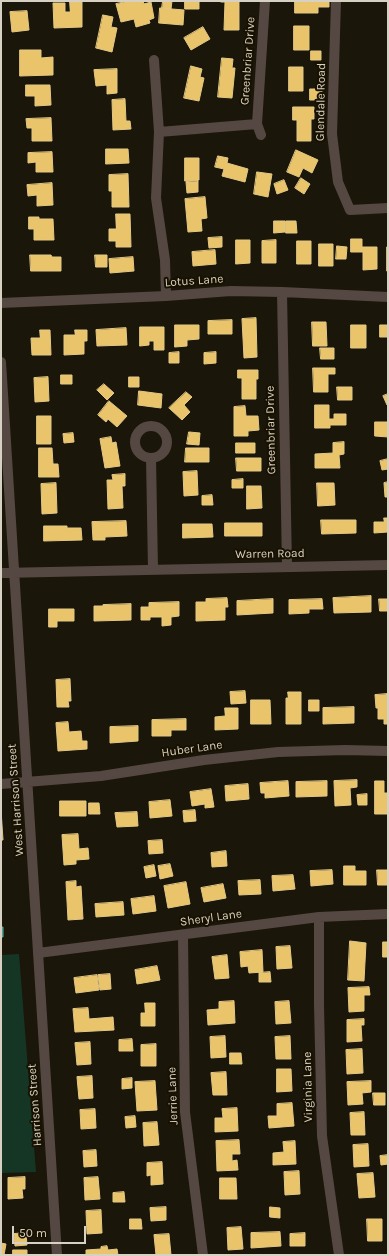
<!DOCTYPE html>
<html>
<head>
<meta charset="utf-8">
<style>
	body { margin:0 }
	#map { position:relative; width:389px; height:1256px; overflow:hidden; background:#1b160a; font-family:Karla,sans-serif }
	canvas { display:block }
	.frame { position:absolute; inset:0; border:2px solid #d6d1c3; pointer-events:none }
	.scale { position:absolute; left:12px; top:1226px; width:74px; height:18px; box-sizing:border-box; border:2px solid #d6d1c3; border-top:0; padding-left:5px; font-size:12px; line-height:14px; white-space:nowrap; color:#d6d1c3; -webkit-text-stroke:3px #181100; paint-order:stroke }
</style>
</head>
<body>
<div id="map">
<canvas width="389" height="1256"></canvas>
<div class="frame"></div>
<div class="scale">50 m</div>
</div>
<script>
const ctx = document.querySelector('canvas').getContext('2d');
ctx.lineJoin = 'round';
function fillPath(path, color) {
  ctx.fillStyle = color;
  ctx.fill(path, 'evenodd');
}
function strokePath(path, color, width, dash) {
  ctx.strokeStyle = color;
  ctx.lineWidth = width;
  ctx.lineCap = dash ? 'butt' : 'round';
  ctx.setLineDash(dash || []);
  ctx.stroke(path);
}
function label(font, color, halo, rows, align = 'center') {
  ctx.font = font + ' Karla,sans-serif';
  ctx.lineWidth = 4;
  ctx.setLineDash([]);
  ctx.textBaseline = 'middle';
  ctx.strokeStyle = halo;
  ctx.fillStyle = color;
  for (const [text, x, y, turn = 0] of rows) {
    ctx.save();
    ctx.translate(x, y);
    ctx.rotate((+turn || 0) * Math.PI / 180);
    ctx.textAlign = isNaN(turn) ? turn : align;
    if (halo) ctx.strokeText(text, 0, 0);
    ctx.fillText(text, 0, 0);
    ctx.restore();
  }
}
fillPath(new Path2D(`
	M19 954 36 1172 1 1173V955Z`), '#153625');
const homes = new Path2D(`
	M129 1H143L144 4 151 2 154 18 149 20 150 23 136 27 134 19 121 22 116 4Z
	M163 1H172L171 9 162 8Z
	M185 1H199V9H185Z
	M221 1H239V30H224L225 2H221Z
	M295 1H329V7H318V13H295Z
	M70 2H82V27L54 28 53 3H65V12H70Z
	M160 8 184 10 183 25 159 23Z
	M27 11 29 30 12 32 10 12Z
	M103 15 113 17 111 27 117 28 112 52 96 48Z
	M294 26H309V50H294Z
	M203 27 210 39 191 50 184 38Z
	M20 50H41V58L53 57V75L20 76Z
	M311 51H321V60H311Z
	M222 58 233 59 232 68H235L232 98 218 97Z
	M191 66 202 69 200 77 204 78 199 101 184 98Z
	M289 67H303V91H289Z
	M117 69V93L107 94V85L96 86 94 70Z
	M26 85H50L51 105 35 106V96H26Z
	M310 89H322V100H310Z
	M125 99 126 121H130L131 129 113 130 112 100Z
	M293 107H314V119H311V141H297V120H293Z
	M51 118 52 141H32V128H27L26 119Z
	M106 149H128L129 163 106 164Z
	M296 150 318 160 312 173 303 168 299 177 287 172Z
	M52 152 53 172H36V162L28 163V153Z
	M218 156 228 158 227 163 248 169 245 182 222 176 224 169 215 167Z
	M185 158H199V180L185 181Z
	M257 172 272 174 268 197 254 194Z
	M128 174 129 207H112V191H109V175Z
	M301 178 310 184 304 194 295 188Z
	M284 180 288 190 277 194 274 184Z
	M198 181V192L187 193 186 182Z
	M52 183 53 205 37 206V195L28 196 27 185Z
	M205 197 207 218 201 219 202 231 188 232 185 199Z
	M116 214H130L131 247H116V241H109V229H116Z
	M29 217H39V219H53L54 240H34V229H29Z
	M274 221H285V232L274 233Z
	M286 221H296L297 233H286Z
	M222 237V247L209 248 208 238Z
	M351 239H362V247H377V269L363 270V252H351Z
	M236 240H250V263L236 264Z
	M276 240V263H262V241Z
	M297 241H311V264H297Z
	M319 244H333V266H319Z
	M337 246 347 247 346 259H336Z
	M387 247H388V271H387Z
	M215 250 216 264 193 266 192 252Z
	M30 255H51L52 257H61V271H31Z
	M95 255H107V267H96Z
	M133 257 134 271 110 273 109 259Z
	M256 318 257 357 244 358 242 319Z
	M232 320V334H208V321Z
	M312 322H326L327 346H313Z
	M175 325H199V339L187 340V346L175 347Z
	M351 325H366V348H351Z
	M380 325H388V337H380Z
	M140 327H164V350H154V341H149V345L140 346Z
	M126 328 127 345 97 346 96 330Z
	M40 330H50L51 355H32L31 338H40Z
	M75 330H87V341H84V354L64 355V335H75Z
	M320 348H334V359H321Z
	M179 352V363H169V353Z
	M216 352V363L204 364V353Z
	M313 368H335V374H328V392H314Z
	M238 370H258V379H256V399H242V378H238Z
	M61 375H72V384H61Z
	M48 377 49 401 35 402 34 378Z
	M129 377H139V387H129Z
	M104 384 114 393 107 400 97 390Z
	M337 387H352V400H338Z
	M139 391 162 394 161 408 138 405Z
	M186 392 192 397 184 405 190 412 182 420 169 408Z
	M388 394V404L387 405 383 396Z
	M109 401 127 416 117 427 108 419 106 422 98 415Z
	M315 405H329V419H334V414H346V425H330V428H315Z
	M245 406 246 416H258L259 430 248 431V436H234V407Z
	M37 416H51V444H37Z
	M375 422H388V437L375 436Z
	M189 432 200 433 199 445 187 444Z
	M73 433 74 442 64 443 63 434Z
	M111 437 112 443 116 442 120 466 105 468 100 439Z
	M344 442V454L339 455 340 468H315V454L333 453V443Z
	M236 443H255V453H236Z
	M39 448H52L53 464H58L59 477H39Z
	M186 448H209V462H185Z
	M236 458H261V471H237Z
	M388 459V469L382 470 380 461Z
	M197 471 198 495 184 496 183 472Z
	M125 474V486H122L123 508 108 509 107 480H113L112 475Z
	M243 479V488H232V480Z
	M388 482V497H385L384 483Z
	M56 483 57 513 42 514 41 484Z
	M317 483H334L335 505 318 506Z
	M247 486H261L262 508 247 509Z
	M212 495 213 505H202V496Z
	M384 518H388V532L374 533V522H384Z
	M321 520H356V533L322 534Z
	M126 521 127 536 105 537V540H93L92 522Z
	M225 523H262V536H225Z
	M183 524H212L213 537 183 538Z
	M44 526H67V528H81L82 540 44 541Z
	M371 596V612L334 613 333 598Z
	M227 598 228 607H225V620L196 621V602H206V599Z
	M273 599V613L237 615V601Z
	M322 599 323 609H309V613L289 614V600Z
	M379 599H388V611H380Z
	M179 602V616L171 617V625L162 626V617H150V620H141V607H149V603Z
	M131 604V620L94 621V606H103V605Z
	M49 609H74V621H57V627H49Z
	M70 679 71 701H68L69 707H57L56 680Z
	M245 691 246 703 231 704 230 692Z
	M288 692H301V724H286V698H288Z
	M387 694 388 724H384V719H378V708H376L375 695Z
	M251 700H270L271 724H251Z
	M309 700H319V711H309Z
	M354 707V723L323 724V708Z
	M225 708H238V729L215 730V717L225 716Z
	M186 719V730H171V736H152V720Z
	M68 722 69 732 81 731 82 741H87V749L58 751 56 723Z
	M138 726V741L110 743V727Z
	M357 780V787L350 788 351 805 335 806 334 781Z
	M288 781 289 796 265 798V793H261L260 783Z
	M327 781V796L296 797V782Z
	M375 781H384V793H388V814H375Z
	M248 784 249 799 226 801 225 786Z
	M211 789 214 807 205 808V804L192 806 190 792Z
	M367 794V805H358L357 795Z
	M170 800 172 816 150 818 149 802Z
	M60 801H86V816H60Z
	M89 803H99L100 814H89Z
	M1 810 3 840H1V850Z
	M195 810 196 821 184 822 183 811Z
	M137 812 138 826 117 827 115 813Z
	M78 834 79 849 88 848 89 859 76 860V864L64 865 62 835Z
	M162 840 163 853 149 854 148 841Z
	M226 851 227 866 212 867 211 853Z
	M170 864 173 876 160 879 158 866Z
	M154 865 156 876 146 878 144 867Z
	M344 866H355V871H366V885H344Z
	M332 870 333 884 311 886 310 871Z
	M377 870H388V885H378Z
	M293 875 295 889 273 891 272 876Z
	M260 880 261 894 239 895 238 881Z
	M76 881V887L81 886 83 919 68 920 66 882Z
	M186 882 190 904 168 908 164 886Z
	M223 884 226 898 204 902 201 888Z
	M154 896 156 911 133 914 131 899Z
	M123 902 124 915 96 917 95 904Z
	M350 941 366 943 364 981 348 980Z
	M383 942H388V957H383Z
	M290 946 292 968 277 969 276 947Z
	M262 950 263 972 249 973 248 966 241 967 240 952Z
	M227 955 229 978 215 979 212 957Z
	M157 966 160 980 137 984 135 970Z
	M270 972 271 982H259V973Z
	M110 974 111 989 100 990 98 975Z
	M97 975 99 990 76 993 74 978Z
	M369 987 370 995H364V1011L349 1012 348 988Z
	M234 1001 235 1023 208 1025 207 1010 219 1009V1002Z
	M289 1001 291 1023 276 1024 275 1002Z
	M145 1003H155V1026H141V1013H145Z
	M88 1008 89 1019 113 1017 114 1030 75 1032 73 1009Z
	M364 1019V1025H361L362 1041 347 1042V1020Z
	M225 1036 226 1057 211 1058 210 1037Z
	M290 1036 291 1059H276L275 1037Z
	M132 1039 133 1051H119V1040Z
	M90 1042 91 1064 77 1065 75 1043Z
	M156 1044V1066H141V1045Z
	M362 1049 363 1073 347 1074 346 1050Z
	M230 1053H241L242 1064H230Z
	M277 1069H291L292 1091 277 1092Z
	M226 1072 227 1095H213L211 1073Z
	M92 1076 93 1098 79 1099 77 1077Z
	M132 1078V1088L122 1089V1079Z
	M155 1081 157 1110 137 1111 135 1082Z
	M371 1081V1092L362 1093 363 1104 348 1105 347 1082Z
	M373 1093H385V1105H374Z
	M292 1103 294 1126 269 1128 268 1116H277V1104Z
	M237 1108 238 1131 215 1132V1118H223L222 1109Z
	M95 1109 96 1128 81 1129 80 1110Z
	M364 1112 365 1135H351L350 1113Z
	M135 1116 136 1127 126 1128 125 1117Z
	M157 1122 159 1145 144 1146 143 1123Z
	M239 1140 240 1154H232V1161L237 1160 238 1170 217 1171 216 1141Z
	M295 1141 296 1164 273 1165V1153L284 1152 283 1142Z
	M368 1144 369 1166 354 1167 353 1145Z
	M96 1150 97 1166 84 1167 83 1151Z
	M388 1155V1164L381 1165 380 1156Z
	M162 1162 163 1184 151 1185V1175L147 1176V1163Z
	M299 1171 300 1194 285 1195 284 1172Z
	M373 1173 375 1197 359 1198 357 1174Z
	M25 1177V1189H22L23 1198 8 1199V1178Z
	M98 1177 100 1199 85 1200 84 1178Z
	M220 1178H236L237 1199H220Z
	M124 1192 125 1202H113V1193Z
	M166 1207V1220L151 1221 150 1208Z
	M270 1207 280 1208V1218L270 1217Z
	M101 1210 102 1233 87 1234 86 1211Z
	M130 1219H141L142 1229H130Z
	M367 1219H382V1241H368Z
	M241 1227 243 1249 228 1250 227 1228Z
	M280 1232 281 1246 251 1248V1233Z
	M26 1233 27 1245 15 1246 14 1234Z
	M305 1233V1246H290V1234Z
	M169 1234 171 1255H156L154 1235Z
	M1 1243 6 1244 4 1255H1Z
	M107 1246 108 1250 117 1249 118 1255H86V1250L101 1249V1247Z
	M13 1250H27V1255H13Z`);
fillPath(homes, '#e9c46a');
strokePath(homes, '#e3c885', 1);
const schools = new Path2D(`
	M1 927H3V937H1Z`);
fillPath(schools, '#2a9d8f');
strokePath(schools, '#5ead9f', 1);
strokePath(new Path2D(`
	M336 1 332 134 338 182 350 210 388 208
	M154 60 159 132 156 198 165 260 166 296
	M257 124 261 135
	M159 132 257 124 265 1
	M282 292 287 567
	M1 303 166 296 231 291 282 292 388 297
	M1 362 57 1255
	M135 442a16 16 0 1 1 32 0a16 16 0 1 1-32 0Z
	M151 458 153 569
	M1 573 388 565
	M1 784 101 776 204 760 278 752 345 750 388 751
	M319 917V1005L322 1136 339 1255
	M183 935 185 1112 203 1255
	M38 953 319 917 388 914`), '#554842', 10);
label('12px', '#d6d1c3', '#181100', [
	["Greenbriar Drive",248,61,-86],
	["Glendale Road",321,102,-89],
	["Lotus Lane",194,281,-4],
	["Greenbriar Drive",271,430,-91],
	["Warren Road",270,554,-1],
	["Huber Lane",192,749,-8],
	["West Harrison Street",16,800,-94],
	["Sheryl Lane",211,918,-8],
	["Virginia Lane",308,1087,-91],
	["Jerrie Lane",173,1096,-92],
	["Harrison Street",35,1105,-94]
]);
</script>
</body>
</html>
